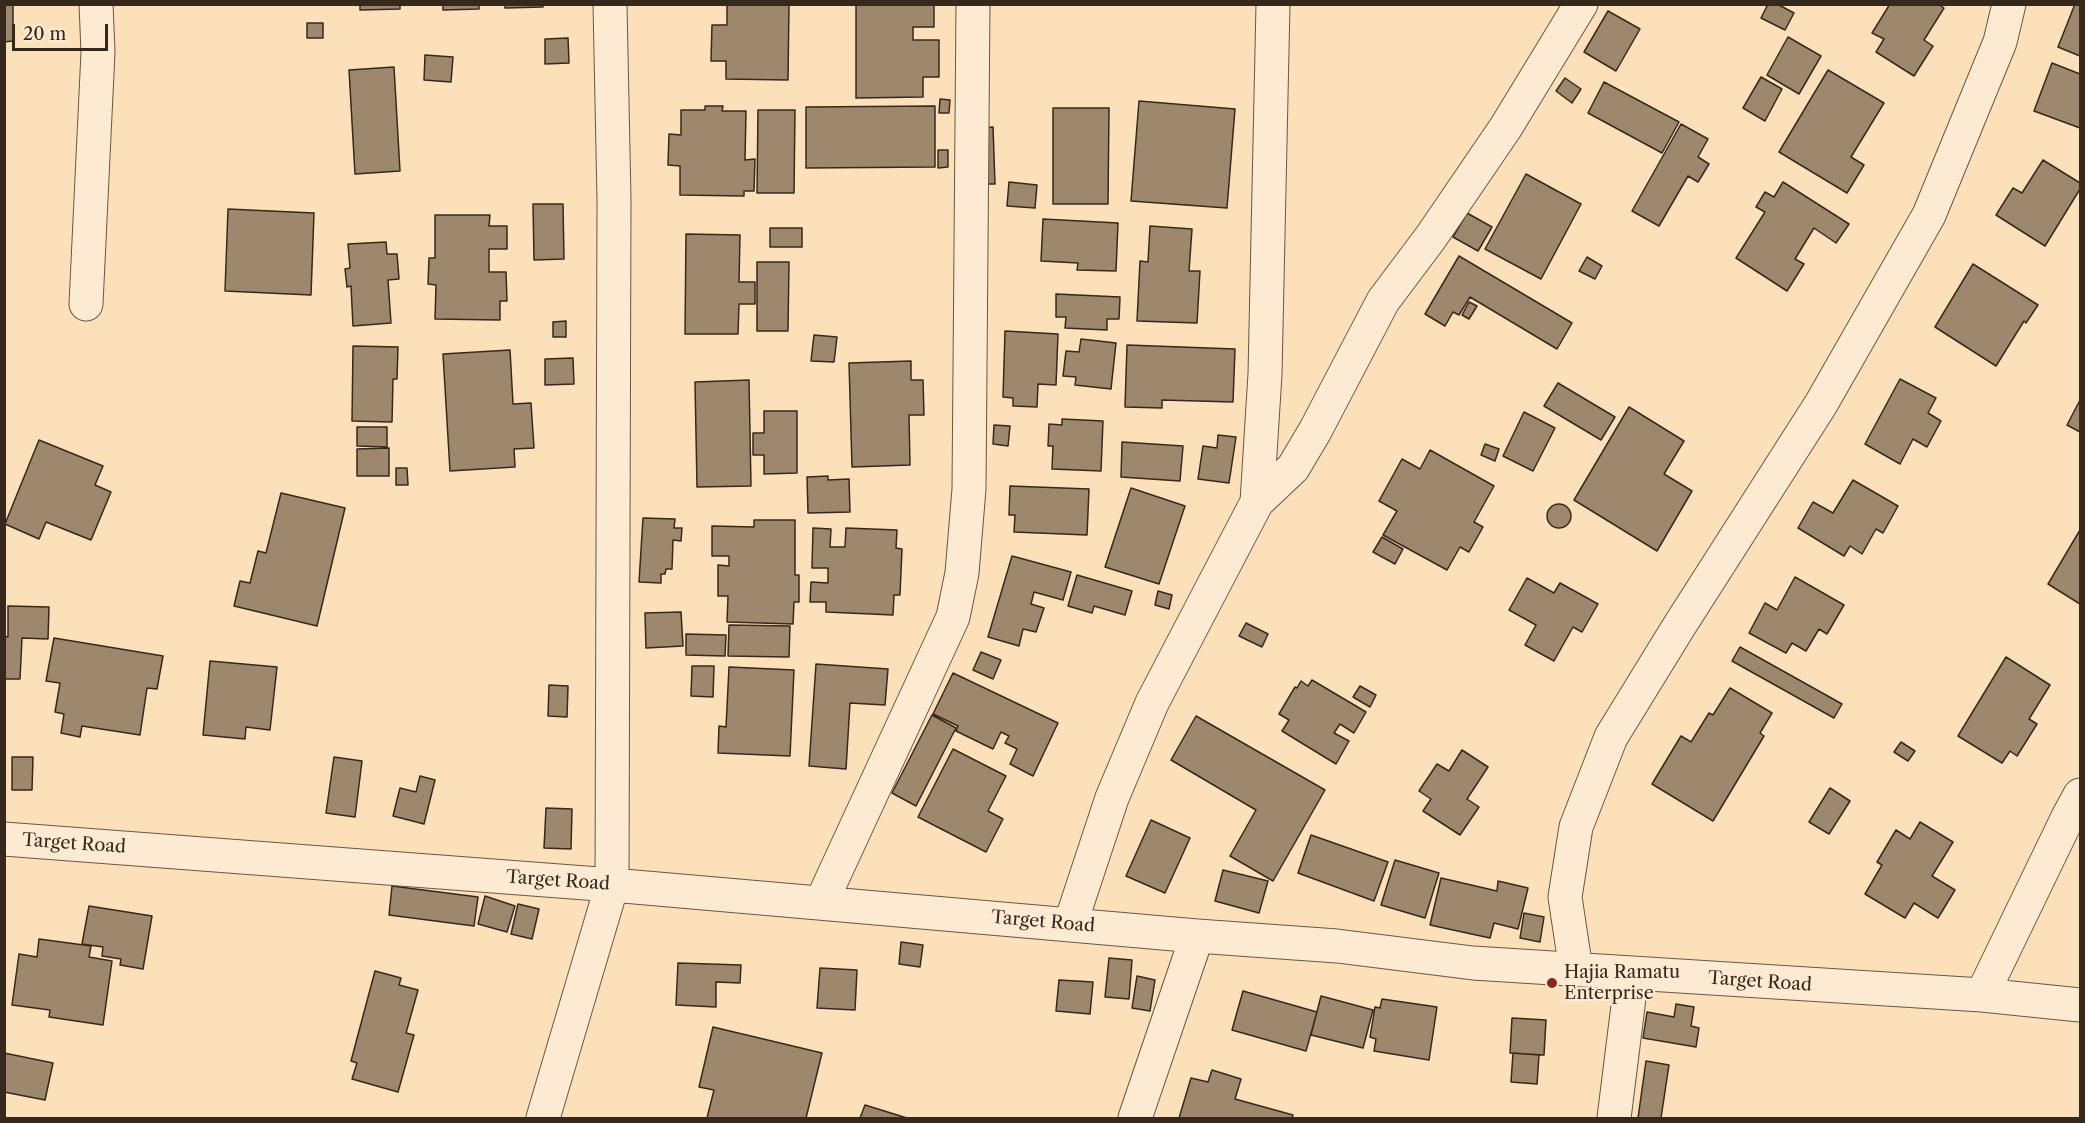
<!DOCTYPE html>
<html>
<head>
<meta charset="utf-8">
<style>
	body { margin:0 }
	#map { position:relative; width:2085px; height:1123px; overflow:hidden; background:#fbe0ba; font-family:"Libre Caslon Text",serif }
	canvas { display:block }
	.frame { position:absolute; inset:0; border:6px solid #37281c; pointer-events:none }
	.scale { position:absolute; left:12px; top:24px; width:96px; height:27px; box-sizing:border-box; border:3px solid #37281c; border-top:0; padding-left:8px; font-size:18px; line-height:21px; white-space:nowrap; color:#37281c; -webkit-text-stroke:4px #fcebd2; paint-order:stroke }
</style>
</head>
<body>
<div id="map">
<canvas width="2085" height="1123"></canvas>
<div class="frame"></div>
<div class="scale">20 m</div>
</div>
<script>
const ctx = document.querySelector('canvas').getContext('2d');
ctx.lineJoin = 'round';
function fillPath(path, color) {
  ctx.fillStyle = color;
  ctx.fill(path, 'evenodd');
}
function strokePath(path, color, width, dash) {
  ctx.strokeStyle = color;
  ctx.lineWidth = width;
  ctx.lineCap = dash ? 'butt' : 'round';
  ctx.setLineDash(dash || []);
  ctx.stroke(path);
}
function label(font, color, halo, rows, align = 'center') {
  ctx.font = font + ' "Libre Caslon Text",serif';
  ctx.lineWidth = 4.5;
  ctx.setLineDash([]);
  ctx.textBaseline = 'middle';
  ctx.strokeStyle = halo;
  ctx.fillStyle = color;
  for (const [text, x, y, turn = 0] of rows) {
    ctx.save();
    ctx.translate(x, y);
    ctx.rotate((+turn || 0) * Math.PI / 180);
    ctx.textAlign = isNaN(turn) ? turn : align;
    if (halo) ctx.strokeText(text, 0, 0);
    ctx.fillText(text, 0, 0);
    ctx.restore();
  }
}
const building = new Path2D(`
	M4 4H13V41L4 42Z
	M360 4H400V9L360 10Z
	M443 4H479V9L443 10Z
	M505 4H543V7L505 8Z
	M727 4H789L788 80 726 79V61H711L712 25H727Z
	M856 4H934V27H913V40H939V77H923V97L856 98Z
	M1768 4H1777L1794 13 1785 30 1761 18Z
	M1890 4H1938L1944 8 1924 40 1933 46 1914 76 1876 52 1884 39 1872 33Z
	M2075 4H2080V56L2058 47Z
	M1608 11 1640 29 1616 71 1584 52Z
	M307 23H323V38H307Z
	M1788 37 1821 56 1799 94 1767 75Z
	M568 38 569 63 545 64V39Z
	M425 55 453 57 451 82 424 80Z
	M2052 63 2080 74V128L2034 111Z
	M394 67 400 171 355 174 349 70Z
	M1828 70 1884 103 1851 157 1864 165 1847 193 1779 152Z
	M1761 77 1782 89 1765 121 1743 108Z
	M1565 78 1581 89 1572 103 1556 91Z
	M1604 82 1679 122 1662 153 1588 113Z
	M940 99 950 100 949 113H939Z
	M1139 101 1235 109 1227 208 1131 201Z
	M705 106H723L722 111H746L745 160 755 159 754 191H744V196L680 195V166L668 165 669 134 681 135V110H705Z
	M935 106V167L806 168V107Z
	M1053 108H1109L1108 204H1053Z
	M758 110H795L794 193H757Z
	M1681 124 1708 139 1698 157 1709 164 1698 182 1688 176 1659 226 1632 211Z
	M993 127 995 184H985L983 128Z
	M938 150H948V167L938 168Z
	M2043 160 2080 183V189L2045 246 1996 215 2013 188 2022 193Z
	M1526 174 1581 204 1541 279 1485 249Z
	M1009 182 1037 185 1035 208 1007 206Z
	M1783 182 1849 224 1836 243 1814 228 1795 259 1804 264 1787 291 1736 258 1765 212 1756 207 1765 192 1774 197Z
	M533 204H563L564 259 534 260Z
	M228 209 314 213 311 295 225 291Z
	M1467 213 1492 227 1478 251 1453 237Z
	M435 215H490L489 226H507V249H489V272H506L507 301H500V320L435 319 436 285 428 284 429 258H435Z
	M1043 219 1118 223 1116 271 1077 270 1078 263 1041 261Z
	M1150 226 1192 229 1189 271H1200L1197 323 1137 321 1140 261 1148 262Z
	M770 228H802V247H770Z
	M686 234 740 235 739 282H755V304H739L738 334H685Z
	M386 242 387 254H397L399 279 388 280 391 323 353 326 351 286 347 287 345 269 350 268 348 244Z
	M1459 256 1572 323 1557 349 1470 297 1459 315 1453 312 1445 326 1425 314Z
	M1587 257 1602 266 1595 279 1579 271Z
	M757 262H789L788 331H757Z
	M1973 264 2038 305 2026 323 2024 321 1996 366 1935 327Z
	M1056 294 1120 297 1119 319H1107V330L1065 328 1066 317H1056Z
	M1469 302 1477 306 1469 319 1462 315Z
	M566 321V337H553V322Z
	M1005 331 1058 334 1056 385 1038 384 1037 407 1013 406V398L1003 397Z
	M814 335 837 337 834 362 811 361Z
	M1081 339 1116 343 1111 389 1075 385 1076 377 1063 376 1066 351 1079 352Z
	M1127 345 1235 349 1233 402 1162 400V408L1125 407Z
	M353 346 398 347 397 379H393L392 422 352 421Z
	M510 350 513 404 531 403 534 448 514 449 515 467 450 471 443 354Z
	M573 358 574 384 545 385V359Z
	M911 361V380H923L924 415H909L910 465 852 467 849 363Z
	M1900 379 1936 398 1928 413 1941 421 1927 447 1913 439 1900 464 1865 444Z
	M749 380 751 486 697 487 695 382Z
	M1558 383 1615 417 1601 440 1544 406Z
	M2080 400V432L2067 425Z
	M1629 407 1684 441 1664 474 1692 491 1657 551 1574 500Z
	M764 411H797V473L764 474V455H753V433H764Z
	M1524 412 1555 428 1533 471 1503 456Z
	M1062 419 1103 421 1101 471 1052 469 1053 446H1048L1049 424 1062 425Z
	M994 425 1010 426 1008 446 993 444Z
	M357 427H387V447L357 446Z
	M1218 435 1236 437 1229 483 1198 479 1203 446 1217 448Z
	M39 440 103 466 95 485 111 492 91 540 46 522 39 539 5 524Z
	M1122 442 1183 446 1180 481 1121 477Z
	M1485 444 1499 449 1495 461 1481 455Z
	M389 448V476H357V449Z
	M1430 450 1494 486 1474 522 1483 527 1469 552 1460 547 1447 570 1383 535 1397 511 1379 501 1402 459 1420 469Z
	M396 468H407L408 485H396Z
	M828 476V480L849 479 850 512 808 513 807 477Z
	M1853 480 1898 506 1883 533 1876 529 1862 554 1850 546 1844 556 1798 528 1813 502 1833 513Z
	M1010 486 1089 489 1087 535 1014 532 1015 515H1009Z
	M1131 488 1185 506 1159 584 1105 567Z
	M281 493 345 508 317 626 234 606 240 581 250 583 258 551 266 553Z
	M1547 516a12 12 0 1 1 24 0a12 12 0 1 1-24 0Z
	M643 518 675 519 674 528H682L681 541 673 540 672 569H666L665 574H661V583L639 582Z
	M754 520H795V575H799V602H794L793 624 727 622 728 596H718V565L729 566V556H712V526L754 527Z
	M813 528 831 529 830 547H845L846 528 897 530 896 548 902 549 900 595H894L893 615 826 612V602H810L811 582 828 583V568H812Z
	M2080 530V604L2048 584Z
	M1382 537 1403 549 1395 564 1373 552Z
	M1012 556 1071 572 1063 600 1034 592 1031 604 1044 608 1036 632 1023 629 1019 646 988 637Z
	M1077 575 1132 591 1125 615 1094 606 1092 613 1068 606Z
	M1795 577 1844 605 1827 634 1819 629 1806 651 1792 643 1786 653 1749 633 1765 603 1777 610Z
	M1527 578 1554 593 1560 583 1598 604 1582 632 1573 627 1554 661 1525 645 1536 625 1509 610Z
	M1158 591 1172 595 1169 609 1155 605Z
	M8 606 49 607 48 639 22 638 20 679H4V636L8 637Z
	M681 612 683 646 646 648 645 613Z
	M1246 623 1268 634 1262 647 1239 636Z
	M729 625 790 626 789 657 728 656Z
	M686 634 726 635 725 656 686 655Z
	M54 638 163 656 157 689 147 688 140 735 82 726 80 737 61 733 64 714 55 712 60 683 46 681Z
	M1740 647 1842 704 1834 718 1732 661Z
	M981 652 1001 660 993 679 973 670Z
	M2006 657 2050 685 2029 719 2037 724 2017 756 2010 751 2002 763 1958 736Z
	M210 661 277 667 270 730 246 727 245 739 203 735Z
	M816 664 888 669 885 705 850 703 846 769 809 766Z
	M692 666H714L713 697 691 696Z
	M729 667 794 670 790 756 718 753 719 726 726 727Z
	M953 673 1058 723 1033 776 1010 764 1017 749 1005 743 1009 736 1001 732 993 749 956 731 958 726 933 714Z
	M1312 680 1366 712 1354 733 1340 724 1334 733 1349 741 1336 764 1282 731 1289 720 1279 714 1295 687 1297 688 1301 681 1308 686Z
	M549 685 568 686 567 717 548 716Z
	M1360 686 1376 695 1370 707 1353 697Z
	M1730 688 1772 713 1760 733 1764 736 1713 821 1652 784 1681 736 1691 742 1709 713 1713 715Z
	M932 715 956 728 916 806 892 793Z
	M1196 716 1325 790 1273 881 1230 856 1256 810 1171 760Z
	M1901 742 1915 751 1908 761 1894 752Z
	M953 749 1006 776 988 811 1003 819 986 852 918 817Z
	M1462 750 1488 767 1467 799 1479 807 1460 835 1423 811 1431 799 1419 791 1437 764 1449 771Z
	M12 757H33L32 790H12Z
	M334 757 362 761 355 817 326 813Z
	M420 776 435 780 424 824 393 816 400 788 416 792Z
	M1830 788 1850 801 1829 834 1809 822Z
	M546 808 572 809 571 849 544 848Z
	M1151 820 1190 838 1165 893 1126 876Z
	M1920 822 1953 842 1932 876 1955 890 1938 918 1914 903 1905 918 1865 894 1882 865 1877 862 1896 830 1910 839Z
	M1311 835 1388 862 1374 901 1298 873Z
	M1395 860 1439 873 1425 918 1381 905Z
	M1223 870 1268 881 1259 913 1215 901Z
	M1441 878 1497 891 1498 881 1528 888 1518 929 1494 923 1490 938 1430 925Z
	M392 886 478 897 474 926 389 915Z
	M485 896 515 906 507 932 478 924Z
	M518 904 539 909 532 939 511 934Z
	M89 906 152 916 143 969 120 965 121 959 102 956 103 947 82 944Z
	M1524 913 1544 917 1540 942 1520 938Z
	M39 939 91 946 89 957 112 961 103 1025 49 1017 50 1010 12 1005 19 954 37 957Z
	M901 942 923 945 920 967 899 964Z
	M1109 958 1132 960 1129 999 1105 997Z
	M678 963 741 965 740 983 716 982V1007L676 1005Z
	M820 968 857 970 855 1010 817 1008Z
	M375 971 401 978 399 985 418 990 406 1033 414 1035 398 1092 352 1079 357 1063 351 1061Z
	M1137 976 1155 980 1150 1011 1132 1008Z
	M1059 980 1093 982 1090 1014 1056 1011Z
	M1243 991 1317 1012 1306 1051 1232 1030Z
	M1321 996 1373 1010 1363 1048 1311 1035Z
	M1382 999 1437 1007 1429 1060 1374 1051 1376 1039 1370 1037 1375 1007 1380 1008Z
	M1676 1004 1694 1007 1691 1026 1699 1028 1696 1047 1643 1038 1647 1012 1674 1017Z
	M1512 1018 1546 1020 1544 1055 1510 1053Z
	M713 1027 822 1053 806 1118H707L714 1090 699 1087Z
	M4 1053 53 1063 45 1100 4 1092Z
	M1513 1053 1539 1055 1537 1084 1511 1082Z
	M1646 1061 1669 1065 1661 1118H1638Z
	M1212 1070 1241 1079 1235 1099 1293 1115 1292 1118H1179L1191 1078 1208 1082Z
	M865 1105 907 1118H860Z`);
fillPath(building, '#9d886e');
strokePath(building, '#37281c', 1.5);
const minor = new Path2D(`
	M86 304 98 52 96 4
	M1257 502 1293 468 1315 431 1383 301 1431 237 1506 127 1581 4
	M4 839 612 885 1197 936 1337 946 1473 963 1982 995 2080 1005
	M821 903 953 617 962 573 969 489 973 4
	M1070 925 1112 798 1152 703 1257 502 1265 374 1273 4
	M1576 970 1565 897 1576 827 1611 737 1678 628 1821 404 1929 215 2000 42 2009 4
	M1982 995 2068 817 2080 795
	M543 1118 612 885 614 200 610 4
	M1135 1118 1197 936
	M1614 1118 1632 974`);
strokePath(minor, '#685644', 35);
strokePath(minor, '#fcebd2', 33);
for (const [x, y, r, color] of [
	[1552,983,6,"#8f2418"]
]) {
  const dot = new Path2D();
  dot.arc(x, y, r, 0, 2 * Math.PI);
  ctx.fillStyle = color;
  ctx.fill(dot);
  strokePath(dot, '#fcebd2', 2);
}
label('18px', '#37281c', '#fcebd2', [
	["Target Road",74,844,4],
	["Target Road",558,881,4],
	["Target Road",1043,922,5],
	["Target Road",1760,982,4]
]);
label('18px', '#37281c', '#fcebd2', [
	["Hajia Ramatu",1564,973],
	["Enterprise",1564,994]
], 'left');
</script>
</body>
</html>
